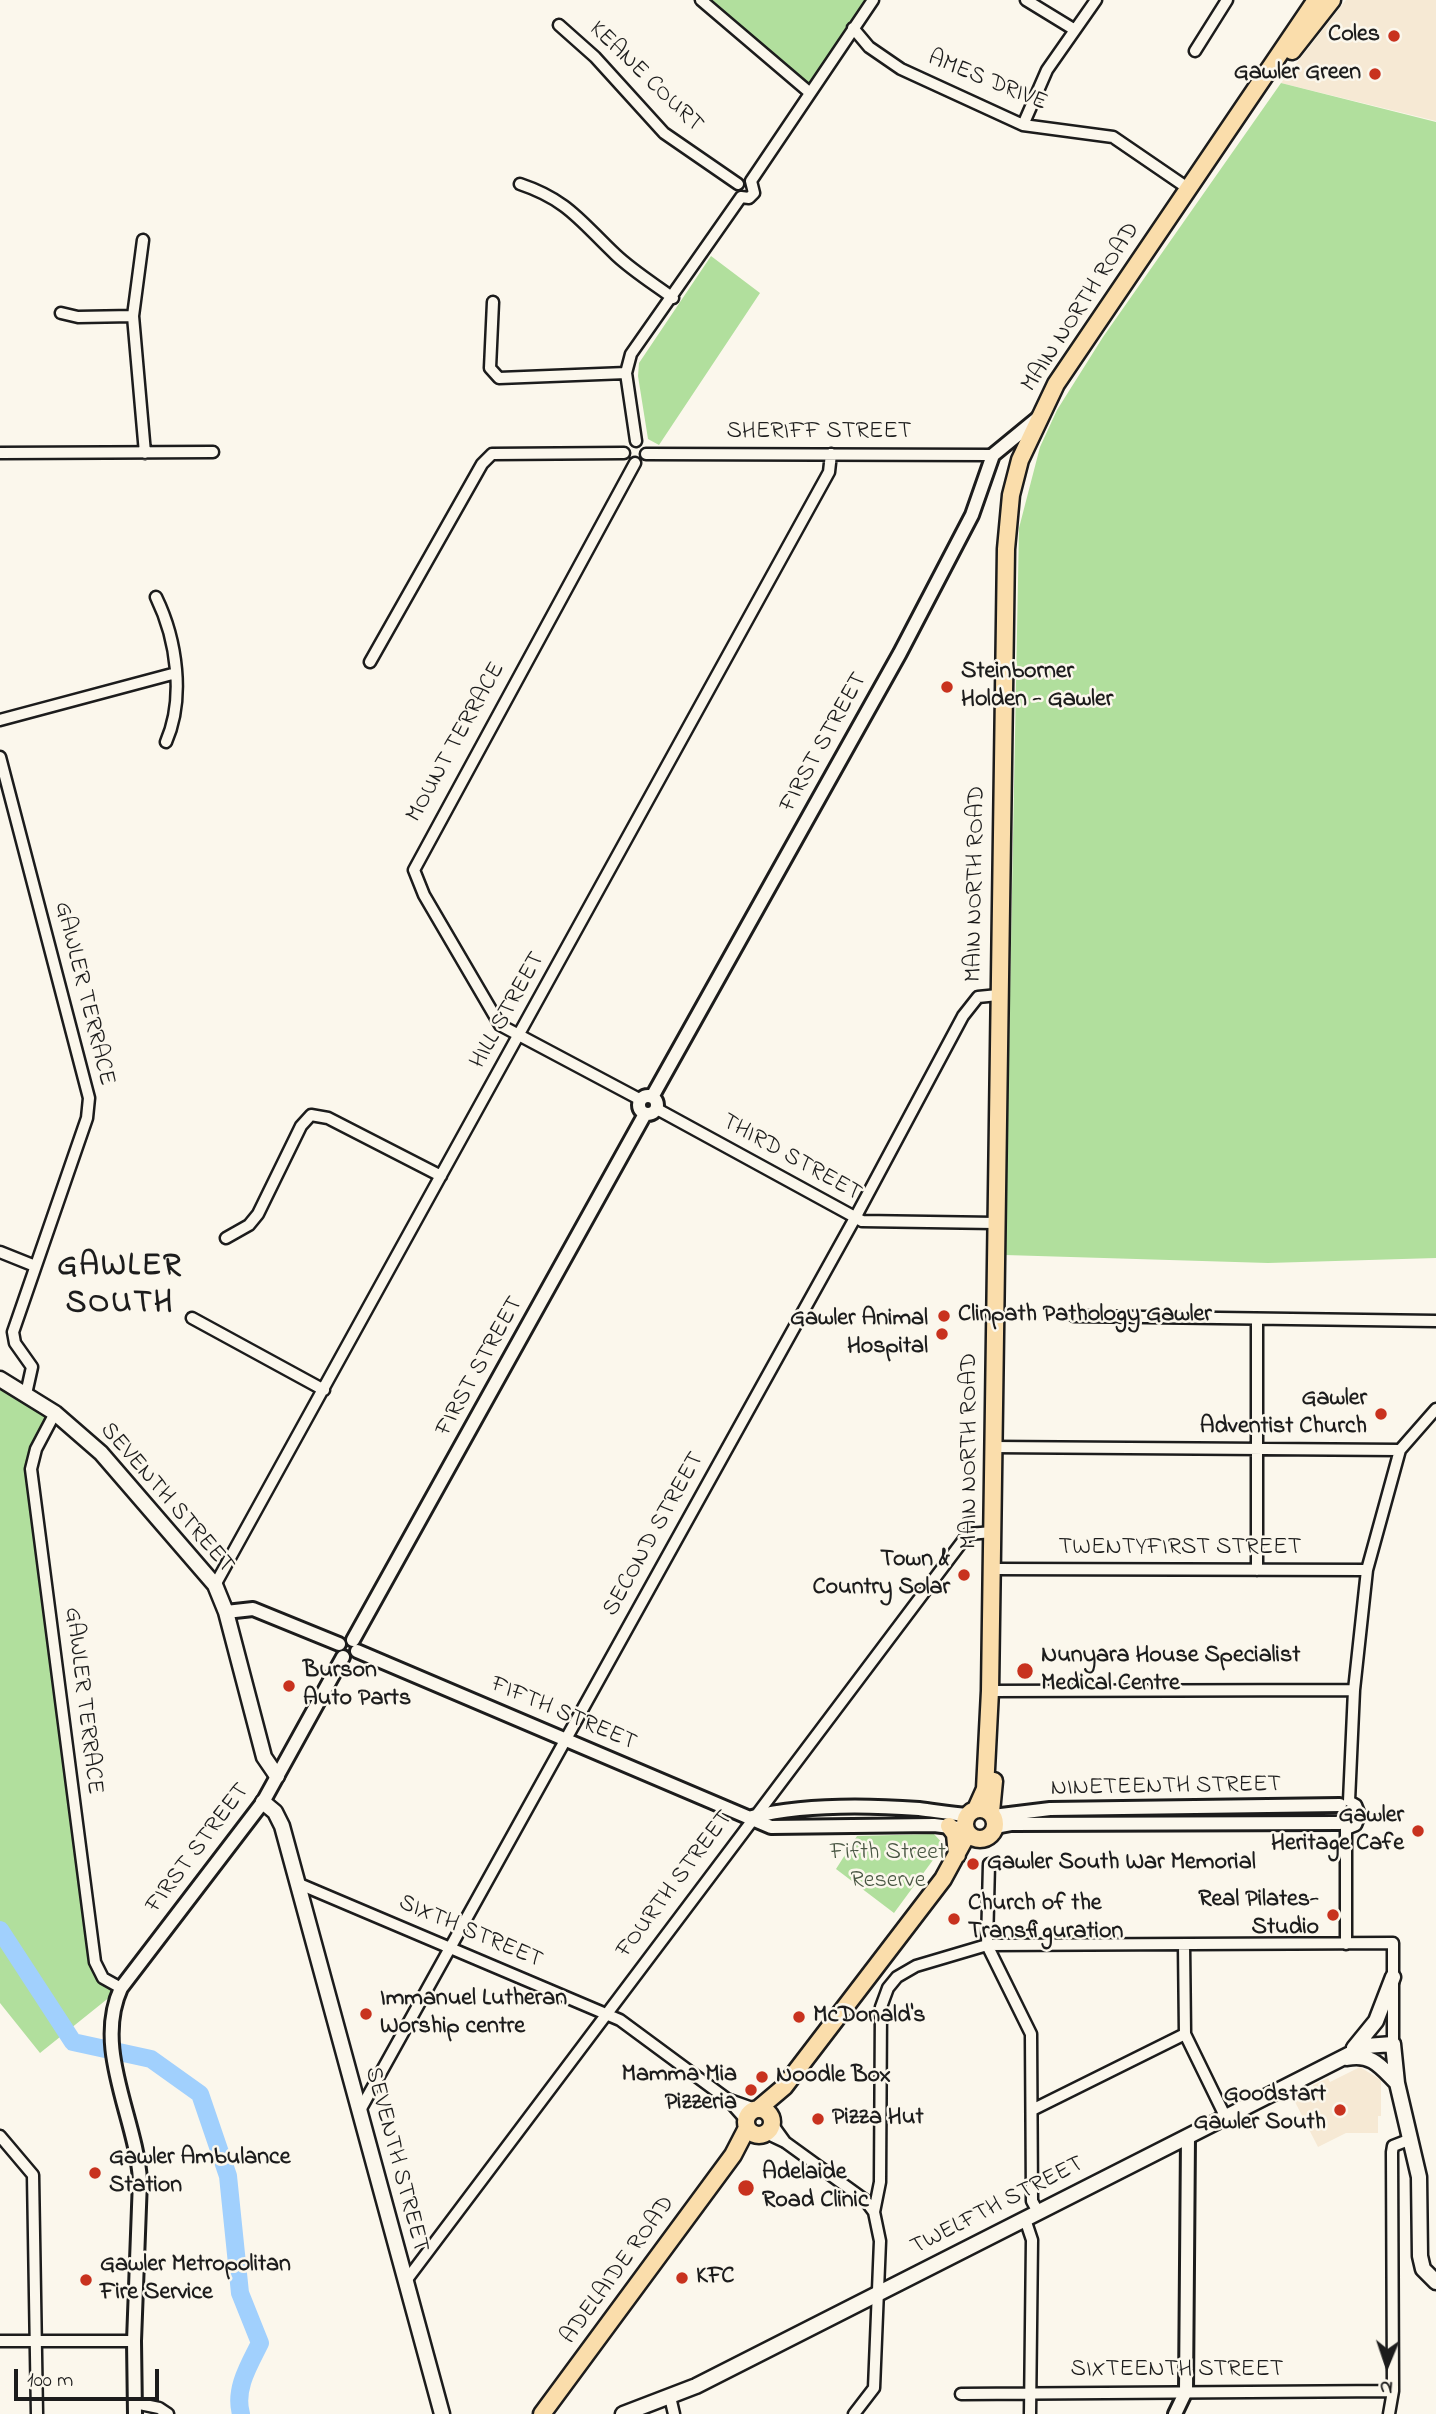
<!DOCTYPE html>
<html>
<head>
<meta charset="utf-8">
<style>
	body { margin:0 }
	#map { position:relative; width:1436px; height:2414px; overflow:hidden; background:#fbf7ec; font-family:"Indie Flower",sans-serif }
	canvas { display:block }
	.north { position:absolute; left:1352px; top:2330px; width:70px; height:70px; -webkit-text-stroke:5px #fbf7ec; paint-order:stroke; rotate:182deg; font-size:19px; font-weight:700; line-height:28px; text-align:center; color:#1c1c1c }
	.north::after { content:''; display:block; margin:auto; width:24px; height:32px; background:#1c1c1c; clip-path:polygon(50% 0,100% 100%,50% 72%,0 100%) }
	.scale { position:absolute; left:14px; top:2369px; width:145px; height:32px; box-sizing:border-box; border:4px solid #1c1c1c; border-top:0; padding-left:9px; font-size:21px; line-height:24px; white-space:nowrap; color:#1c1c1c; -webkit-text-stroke:5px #fbf7ec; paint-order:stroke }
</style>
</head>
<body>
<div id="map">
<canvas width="1436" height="2414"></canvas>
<div class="north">N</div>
<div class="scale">100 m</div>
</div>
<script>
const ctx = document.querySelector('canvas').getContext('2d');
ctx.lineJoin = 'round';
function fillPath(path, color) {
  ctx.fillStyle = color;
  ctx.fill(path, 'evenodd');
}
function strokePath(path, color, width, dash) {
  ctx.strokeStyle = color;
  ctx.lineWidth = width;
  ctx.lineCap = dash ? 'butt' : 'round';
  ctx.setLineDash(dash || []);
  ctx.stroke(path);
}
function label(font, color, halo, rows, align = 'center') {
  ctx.font = font + ' "Indie Flower",sans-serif';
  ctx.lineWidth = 5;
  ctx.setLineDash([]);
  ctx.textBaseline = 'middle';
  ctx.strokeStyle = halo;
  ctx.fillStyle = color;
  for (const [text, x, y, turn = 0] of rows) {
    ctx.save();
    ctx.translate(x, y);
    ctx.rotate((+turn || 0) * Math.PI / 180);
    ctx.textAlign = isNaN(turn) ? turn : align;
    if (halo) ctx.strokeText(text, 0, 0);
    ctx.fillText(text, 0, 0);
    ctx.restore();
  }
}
fillPath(new Path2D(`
	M1346 0H1436V121L1281 83Z
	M1360 2067 1381 2080V2116H1378V2133H1346L1318 2147 1294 2100 1314 2089 1313 2085 1328 2078 1330 2082Z`), '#f6e9d4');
fillPath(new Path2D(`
	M708 0H867L809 83Z
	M1281 83 1436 122V1258L1268 1263 1005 1255 1019 528 1040 447 1057 410 1103 337Z
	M711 256 760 293 659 445 648 439 638 376 639 363Z
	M0 1379 55 1413 32 1460 95 1962 103 1978 121 1988 40 2053 0 2003Z
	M934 1834 944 1845 894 1913 836 1869 857 1836Z`), '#b1df9d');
strokePath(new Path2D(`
	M0 1930 73 2042 151 2059 200 2094 228 2176 240 2293 260 2343C249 2365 234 2389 241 2414`), '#a1d0fd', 18);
const minor = new Path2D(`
	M701 0 809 92
	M1026 0 1075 30
	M559 25 595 57 664 133 738 184
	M853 28 869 47 901 69 1023 125 1113 137 1189 189
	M1195 51 1227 0
	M1023 125 1047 70 1096 0
	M751 181 873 0
	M520 184C568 200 581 222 616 255 633 271 654 284 673 298
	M741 197 749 198 754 193 751 181
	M143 240 133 316 145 453
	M493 302 490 368 499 378 626 373
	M61 313 78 317 133 316
	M636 441 626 373 631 354 741 197
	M0 453 213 452
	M646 454 993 455
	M635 463 414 870 424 895 500 1025 641 1100
	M156 597C177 640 185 699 166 742
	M370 662 482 464 492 454 624 453
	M0 720 176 673
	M0 757 89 1098 87 1118 13 1332 15 1343 32 1367 26 1394
	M657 1109 862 1221 995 1223
	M226 1238 249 1225 258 1214 301 1126 311 1115 328 1118 441 1176
	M0 1252 35 1266
	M1074 1316 1436 1321
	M192 1318 324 1390
	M1257 1320V1570
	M55 1413 36 1449 31 1469 95 1962 103 1978 121 1988
	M993 1447 1400 1450
	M993 1569 1367 1570
	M215 1585 829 472 831 454
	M990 1691 1354 1690
	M1349 1801 1354 1690 1367 1570 1400 1450 1436 1409
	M1346 1829 1356 1825 1360 1815 1356 1805 1349 1801
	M989 1864 987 1945 1031 2034 1032 2201 1038 2212
	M297 1883 620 2020 727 2099 755 2109
	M1346 1944V1829
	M1184 1945 1185 2034 1226 2118
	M730 2102 746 2120
	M1032 2110 1185 2034
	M359 2112 855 1218 963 1016 978 997 998 995
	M772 2124 785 2142
	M766 2133 785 2142 865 2200 874 2212
	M0 2136 33 2175 37 2414
	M1025 2219 1032 2240 1030 2414
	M405 2282 968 1534 993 1532
	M0 2341H134
	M961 2394 1393 2391
	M670 2397 674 2414
	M135 2403 159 2408 168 2414
	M854 2414 874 2388 880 2241 874 2212 880 2182 881 2007 888 1988 897 1977 916 1966 987 1945 1393 1943V2044
	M1389 2414 1393 2391 1392 2152 1393 2146 1411 2139`);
const tertiary = new Path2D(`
	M639 1105a9 9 0 1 1 18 0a9 9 0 1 1-18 0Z
	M652 1097 900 653 972 515 993 455 1038 418
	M226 1612 253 1609 339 1644
	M353 1640 645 1114
	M357 1651 771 1827 934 1825 966 1829
	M993 1816 1050 1809 1340 1805
	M752 1817C804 1804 866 1805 919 1809 936 1811 951 1814 968 1815
	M995 1827 1011 1824 1340 1823
	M135 2414 134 2341 140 2180C136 2117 93 2049 121 1988L263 1802 343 1657
	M1175 2414 1186 2391 1188 2137`);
const secondary = new Path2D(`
	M0 1379 55 1413 101 1453 215 1585 226 1612 264 1757 277 1776
	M263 1802 275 1812 282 1826 442 2414
	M1354 2048 1376 2021 1393 1977
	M1347 2058C1372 2053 1381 2067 1397 2083
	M623 2414 696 2386 1366 2046 1393 2044 1397 2083 1419 2177 1420 2256 1423 2269 1436 2282`);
const primary = new Path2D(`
	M1292 51 1332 0
	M965 1824a15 15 0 1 1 30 0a15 15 0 1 1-30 0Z
	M976 1809 985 1789 990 1691 1006 549 1011 495 1020 460 1056 384 1316 0
	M991 1812 994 1781
	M949 1826 955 1834 957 1855
	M746 2122a13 13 0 1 1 26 0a13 13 0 1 1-26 0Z
	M758 2109 784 2087 943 1879 968 1833
	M542 2414 733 2155 747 2128`);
strokePath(minor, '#1c1c1c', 15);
strokePath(tertiary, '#1c1c1c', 18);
strokePath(secondary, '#1c1c1c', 19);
strokePath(primary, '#1c1c1c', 21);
strokePath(minor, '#fbf7ec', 10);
strokePath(tertiary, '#fbf7ec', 12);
strokePath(secondary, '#fbf7ec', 14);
strokePath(primary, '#faddab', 16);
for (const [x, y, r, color] of [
	[1394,36,7,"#c8321e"],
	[1375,74,7,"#c8321e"],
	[947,687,7,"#c8321e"],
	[944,1316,7,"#c8321e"],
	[942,1334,7,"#c8321e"],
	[1381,1414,7,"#c8321e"],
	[964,1575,7,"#c8321e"],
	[1025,1671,9,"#c8321e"],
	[289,1686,7,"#c8321e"],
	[1418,1831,7,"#c8321e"],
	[973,1864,7,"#c8321e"],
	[1333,1915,7,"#c8321e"],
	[954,1919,7,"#c8321e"],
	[366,2014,7,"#c8321e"],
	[799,2017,7,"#c8321e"],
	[762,2077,7,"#c8321e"],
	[751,2090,7,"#c8321e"],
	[1340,2110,7,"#c8321e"],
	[818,2119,7,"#c8321e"],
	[95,2173,7,"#c8321e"],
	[746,2188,9,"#c8321e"],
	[682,2278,7,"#c8321e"],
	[86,2280,7,"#c8321e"]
]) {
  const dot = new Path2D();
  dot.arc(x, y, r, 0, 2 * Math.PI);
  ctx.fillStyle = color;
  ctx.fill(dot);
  strokePath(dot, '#fbf7ec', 2.5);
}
label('bold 24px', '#1c1c1c', '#fbf7ec', [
	["Coles",1380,36,"right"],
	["Gawler Green",1361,74,"right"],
	["Steinborner",961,673],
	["Holden - Gawler",961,701],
	["Clinpath Pathology Gawler",958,1316],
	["Gawler Animal",928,1320,"right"],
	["Hospital",928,1348,"right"],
	["Gawler",1367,1400,"right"],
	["Adventist Church",1367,1428,"right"],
	["Town &",950,1561,"right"],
	["Country Solar",950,1589,"right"],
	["Nunyara House Specialist",1041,1657],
	["Medical Centre",1041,1685],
	["Burson",303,1672],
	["Auto Parts",303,1700],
	["Gawler",1404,1817,"right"],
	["Heritage Cafe",1404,1845,"right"],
	["Gawler South War Memorial",987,1864],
	["Real Pilates-",1319,1901,"right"],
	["Studio",1319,1929,"right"],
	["Church of the",968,1905],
	["Transfiguration",968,1933],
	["Immanuel Lutheran",380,2000],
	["Worship centre",380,2028],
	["McDonald's",813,2017],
	["Mamma Mia",737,2076,"right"],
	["Pizzeria",737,2104,"right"],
	["Noodle Box",776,2077],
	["Goodstart",1326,2096,"right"],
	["Gawler South",1326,2124,"right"],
	["Pizza Hut",832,2119],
	["Gawler Ambulance",109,2159],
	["Station",109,2187],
	["Adelaide",762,2174],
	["Road Clinic",762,2202],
	["Gawler Metropolitan",100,2266],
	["Fire Service",100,2294],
	["KFC",696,2278]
], 'left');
label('24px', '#1c1c1c', '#fbf7ec', [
	["KEANE COURT",645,78,44],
	["AMES DRIVE",987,82,22],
	["MAIN NORTH ROAD",1082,308,-57],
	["SHERIFF STREET",819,433],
	["MOUNT TERRACE",457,743,-61],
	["FIRST STREET",825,743,-61],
	["MAIN NORTH ROAD",977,884,-89],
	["GAWLER TERRACE",83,994,76],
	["HILL STREET",509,1011,-61],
	["THIRD STREET",791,1159,29],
	["FIRST STREET",481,1367,-61],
	["MAIN NORTH ROAD",971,1451,-90],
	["SEVENTH STREET",166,1499,49],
	["SECOND STREET",655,1535,-61],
	["TWENTYFIRST STREET",1180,1549],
	["GAWLER TERRACE",82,1701,83],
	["FIFTH STREET",563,1715,23],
	["NINETEENTH STREET",1166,1788,-1],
	["FIRST STREET",199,1849,-53],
	["FOURTH STREET",676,1885,-53],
	["SIXTH STREET",470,1933,23],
	["SEVENTH STREET",395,2160,75],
	["TWELFTH STREET",998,2207,-27],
	["ADELAIDE ROAD",619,2271,-54],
	["SIXTEENTH STREET",1177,2371]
]);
label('24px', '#495643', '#fbf7ec', [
	["Fifth Street",888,1854],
	["Reserve",888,1882]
]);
ctx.letterSpacing = '2px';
label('bold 32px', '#1c1c1c', '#fbf7ec', [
	["GAWLER",120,1269],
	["SOUTH",120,1306]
]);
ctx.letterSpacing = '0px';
</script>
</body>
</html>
